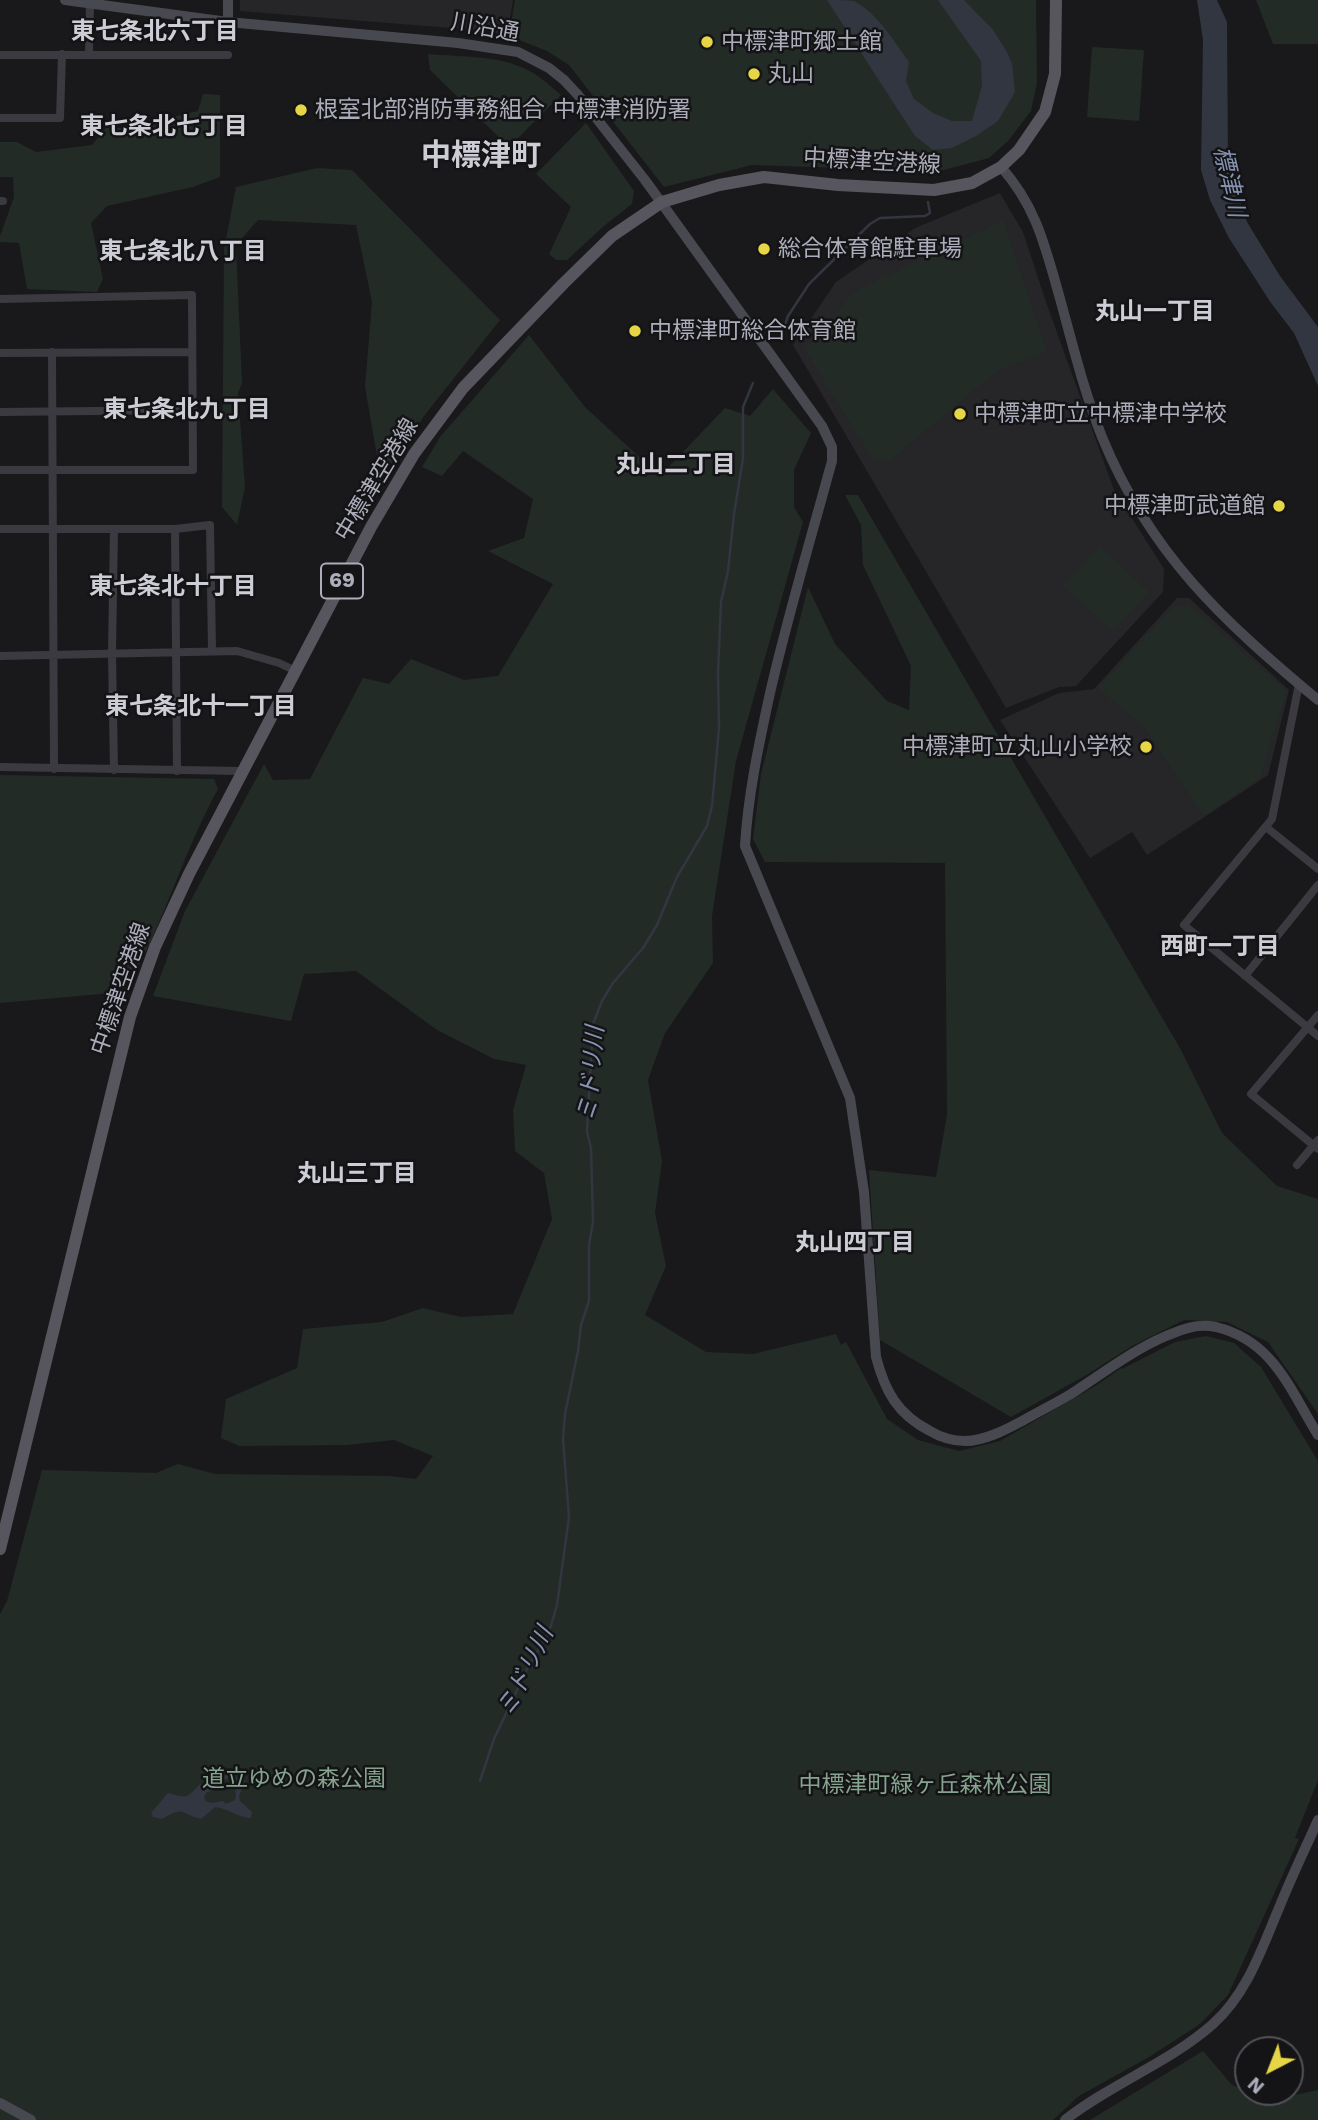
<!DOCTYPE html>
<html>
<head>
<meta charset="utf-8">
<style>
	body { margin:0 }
	#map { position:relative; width:1318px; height:2120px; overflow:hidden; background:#19191b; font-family:"Work Sans",sans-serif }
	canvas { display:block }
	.north { position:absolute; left:1234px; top:2036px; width:70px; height:70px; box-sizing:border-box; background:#141416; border:2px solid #515158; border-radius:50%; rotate:222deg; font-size:19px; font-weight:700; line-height:28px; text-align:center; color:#acadba }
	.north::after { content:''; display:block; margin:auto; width:24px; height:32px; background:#e6d646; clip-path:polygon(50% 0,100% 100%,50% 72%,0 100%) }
</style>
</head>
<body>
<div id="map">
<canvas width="1318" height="2120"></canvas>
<div class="north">N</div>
</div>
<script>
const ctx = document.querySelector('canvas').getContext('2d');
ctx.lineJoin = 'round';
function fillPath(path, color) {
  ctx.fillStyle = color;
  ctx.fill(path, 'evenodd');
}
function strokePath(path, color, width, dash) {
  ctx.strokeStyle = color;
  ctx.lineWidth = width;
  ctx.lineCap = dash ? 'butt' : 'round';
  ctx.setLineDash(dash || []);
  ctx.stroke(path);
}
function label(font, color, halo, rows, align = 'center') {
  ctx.font = font + ' "Work Sans","Noto Sans JP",sans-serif';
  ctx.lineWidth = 5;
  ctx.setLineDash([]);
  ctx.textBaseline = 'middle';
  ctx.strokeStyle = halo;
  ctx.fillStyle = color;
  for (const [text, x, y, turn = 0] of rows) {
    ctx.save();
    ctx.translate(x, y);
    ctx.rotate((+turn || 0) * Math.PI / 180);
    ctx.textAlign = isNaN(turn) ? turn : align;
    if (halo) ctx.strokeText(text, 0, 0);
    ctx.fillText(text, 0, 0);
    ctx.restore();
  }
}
fillPath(new Path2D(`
	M240 0H513L507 36 488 31 240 11Z
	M1000 193 1023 232 1047 305 1114 490 1164 569 1163 592 1076 686 1059 687 1006 708 793 345 836 282 915 228Z
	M1177 598H1189L1289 690 1268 775 1147 855 1132 832 1090 858 1000 720 1059 693 1094 689Z`), '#262528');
fillPath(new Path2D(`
	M515 0H1036L1037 83 1031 111 1008 141 989 158 940 171 752 165 664 187 569 65 547 51 509 36Z
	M1256 0H1318V44H1273Z
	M1092 47 1144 50 1139 121 1087 117Z
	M428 54C458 57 493 55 521 67 537 73 549 85 561 95L509 147 430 70Z
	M203 94 220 95V177L193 187 107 206 91 223 103 279 97 292 27 289 19 243 0 242V236L14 197 13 177H0V142H17L36 152 92 145 106 128H146L177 116 198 111Z
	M586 123 634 191 632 204 605 225 567 260H556L549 254 571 207 536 174Z
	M317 168 352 170 500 320 424 416 373 499 365 491 368 475 378 462 365 387 372 302 356 225 258 220 236 245 242 383 238 393 245 487 237 525 222 507 224 249 236 187Z
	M1003 220 1047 352 999 370 889 461 873 460 805 350 854 292Z
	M529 335 585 407 660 476 725 408 750 416 773 389 811 433 794 470V507L803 522 736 761 712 916 713 963 665 1033 648 1080 662 1161 655 1213 666 1266 645 1315 706 1352 753 1354 836 1334 841 1345 846 1342 887 1419 918 1440 959 1451 1000 1441 1097 1385 1121 1368 1122 1369 1175 1342 1206 1336 1234 1343 1261 1367 1318 1461V1780L1295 1838 1299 1839 1228 1995 1200 2024 1149 2057 1079 2096 1053 2120H0V1614L7 1601 42 1470 156 1473 178 1464 215 1474 389 1476 416 1479 433 1456 394 1440 347 1445 239 1446 221 1438 226 1399 297 1368 303 1329 382 1322 423 1308 461 1317 513 1314 552 1219 544 1173 515 1151 513 1110 526 1065 494 1059 437 1030 356 971 304 974 291 1021 153 996 185 911 264 764 273 780 310 779 363 678 389 684 411 659 464 680 498 676 553 584 488 551 524 538 533 499 463 451 442 476 422 467 440 437Z
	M845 495H858L1181 1050 1222 1133 1277 1186 1318 1199V1414L1268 1342 1227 1322 1184 1320 1132 1346 1088 1374 1011 1417 880 1340 869 1170 936 1177 947 1115 945 863 765 862 753 839 761 774 808 587 835 644 887 701 909 710 911 666 863 565 861 525Z
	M1099 546 1149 592 1113 631 1063 586Z
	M1189 605 1287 691 1260 778 1204 816 1144 727 1098 688 1173 607Z
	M0 775 214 779 218 789C182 854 163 928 124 992L0 1003Z
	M1203 2051 1232 2085 1271 2100 1318 2090V2120H1090Z`), '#232b26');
fillPath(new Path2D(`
	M827 0C834 0 848 0 854 1 876 12 894 41 909 62L906 81 914 99 933 113 952 121H972L982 86 981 61 938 0H964L993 30 1007 52 1012 64 1015 92 998 121 976 136 952 148 933 150 915 136Z
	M1197 0H1217L1227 22 1228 163 1247 222 1280 276 1318 327V386L1294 333 1271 303 1229 238 1210 200 1201 170 1203 40Z
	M218 1765H222L229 1775 244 1779 245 1783 239 1796 240 1801 252 1812 251 1818C238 1818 228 1808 215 1807L201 1819C179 1814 186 1805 162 1819L153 1817 151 1813 168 1793C187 1798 185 1800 200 1784L218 1783 215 1767ZM229 1777 234 1780 236 1797 235 1800 226 1804 223 1801 211 1803 206 1801 204 1797 207 1792 220 1789 223 1781Z`), '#323640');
strokePath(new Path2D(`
	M781 336 788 316 809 284 870 224 880 218 925 216 930 213 928 202
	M480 1781 494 1739 527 1669 549 1632 557 1605 569 1517 563 1439 565 1414 578 1351 581 1325 589 1301V1245L593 1222 591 1148 587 1132 593 1024 602 1001 613 983 643 948 657 925 677 877 707 826 712 806 719 728 718 673 721 602 728 571 734 514 743 459V407L753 383`), '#323640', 2.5);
strokePath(new Path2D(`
	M89 53 90 3
	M0 55H228
	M0 118H60L62 54
	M0 201H3
	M0 299 192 295 193 470H0
	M52 352 54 769
	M0 353 192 352
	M0 412 193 410
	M0 529H175L177 771
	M175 529 210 525 212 650
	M0 656 237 651 279 663 296 671
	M1299 684 1272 819 1184 925 1318 1036
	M0 767 242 771
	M114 770 112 653 114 529
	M1266 827 1318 869
	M1245 976 1318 885
	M1318 1015 1251 1094 1318 1149
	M1297 1165 1318 1140`), '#3b3a40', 8);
strokePath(new Path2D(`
	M65 0 228 22 458 43 518 52 549 68 564 80 578 95 645 180 822 426 832 447V461C811 538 788 615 770 693 759 744 748 794 745 846L850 1098 864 1192 876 1357C885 1391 897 1414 930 1431 940 1437 953 1441 965 1441 985 1441 1007 1429 1024 1420 1040 1411 1056 1403 1071 1394 1102 1374 1131 1351 1166 1336 1183 1329 1197 1323 1216 1327 1274 1341 1290 1390 1318 1435
	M228 22V0
	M1001 167C1036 206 1045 246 1059 295 1072 342 1084 392 1102 437 1150 554 1223 621 1318 700
	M0 2103 31 2120
	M1065 2120C1112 2083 1169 2063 1213 2024 1247 1994 1262 1948 1279 1908 1291 1878 1305 1849 1318 1820`), '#484850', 10);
strokePath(new Path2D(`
	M0 1549 130 1017 155 947 189 874 371 527 414 454 463 388 563 284 612 236 662 202 719 185 764 177 838 185 934 190 972 183 1001 167 1019 150 1045 112 1055 74 1056 0`), '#57565e', 12);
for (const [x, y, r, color] of [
	[707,42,7,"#e6d646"],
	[754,74,7,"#e6d646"],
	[301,110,7,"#e6d646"],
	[764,249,7,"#e6d646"],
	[635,331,7,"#e6d646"],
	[960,414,7,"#e6d646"],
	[1279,506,7,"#e6d646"],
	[1146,747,7,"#e6d646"]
]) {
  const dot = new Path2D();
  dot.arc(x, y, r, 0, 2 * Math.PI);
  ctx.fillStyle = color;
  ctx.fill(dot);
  strokePath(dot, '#141416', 2.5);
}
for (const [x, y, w] of [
	[342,581,42]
]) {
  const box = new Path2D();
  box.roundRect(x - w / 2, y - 17.5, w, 35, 5);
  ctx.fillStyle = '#141416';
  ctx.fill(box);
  strokePath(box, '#acadba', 2);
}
label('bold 21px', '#acadba', null, [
	["69",342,581]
]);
label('23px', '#acadba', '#141416', [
	["川沿通",485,28,10],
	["中標津空港線",872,162,3],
	["中標津空港線",377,480,-59],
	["中標津空港線",121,989,-71]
]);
label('23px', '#acadba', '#141416', [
	["中標津町郷土館",721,42],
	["丸山",768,74],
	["根室北部消防事務組合 中標津消防署",315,110],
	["総合体育館駐車場",778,249],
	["中標津町総合体育館",649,331],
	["中標津町立中標津中学校",974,414],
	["中標津町武道館",1265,506,"right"],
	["中標津町立丸山小学校",1132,747,"right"]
], 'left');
label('23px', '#85a38e', '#141416', [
	["道立ゆめの森公園",294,1779],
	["中標津町緑ヶ丘森林公園",925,1785]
]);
label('bold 24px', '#cdcdd6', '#141416', [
	["東七条北六丁目",155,32],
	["東七条北七丁目",164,127],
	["東七条北八丁目",183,252],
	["丸山一丁目",1155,312],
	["東七条北九丁目",187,410],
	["丸山二丁目",676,465],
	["東七条北十丁目",173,587],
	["東七条北十一丁目",201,707],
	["西町一丁目",1220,947],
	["丸山三丁目",357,1174],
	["丸山四丁目",855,1243]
]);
label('italic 24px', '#8693b2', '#141416', [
	["標津川",1229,182,77],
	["ミドリ川",592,1074,-85],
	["ミドリ川",526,1672,-64]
]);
label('bold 30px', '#cdcdd6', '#141416', [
	["中標津町",481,156]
]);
</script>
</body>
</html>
